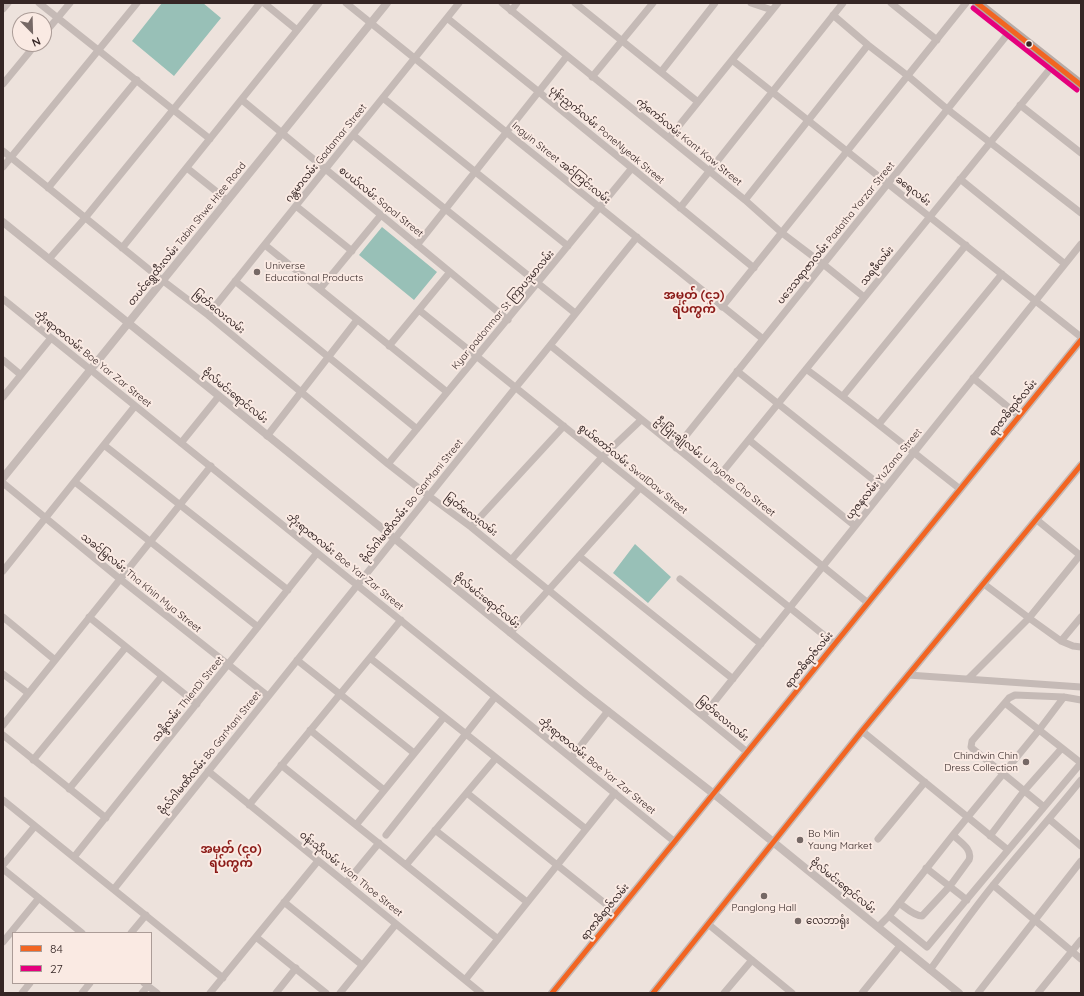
<!DOCTYPE html>
<html>
<head>
<meta charset="utf-8">
<style>
	body { margin:0 }
	#map { position:relative; width:1084px; height:996px; overflow:hidden; background:#ede2dc; font-family:Quicksand,sans-serif }
	canvas { display:block }
	.frame { position:absolute; inset:0; border:4px solid #352625; pointer-events:none }
	.legend { position:absolute; left:12px; top:932px; width:140px; height:52px; box-sizing:border-box; background:#faeae3; border:1px solid #ab9c97; margin:0; padding:5px 7px; list-style:none; font-size:12px; color:#352625 }
	.legend li { display:flex; align-items:center; gap:8px; height:20px }
	.legend b { width:20px; border:1px solid #ab9c97 }
	.north { position:absolute; left:12px; top:12px; width:40px; height:40px; box-sizing:border-box; background:#faeae3; border:1px solid #ab9c97; border-radius:50%; rotate:157deg; font-size:11px; font-weight:700; line-height:16px; text-align:center; color:#352625 }
	.north::after { content:''; display:block; margin:auto; width:14px; height:18px; background:#756865; clip-path:polygon(50% 0,100% 100%,50% 72%,0 100%) }
</style>
</head>
<body>
<div id="map">
<canvas width="1084" height="996"></canvas>
<div class="frame"></div>
<ul class="legend">
<li><b style="height:5px;background:#f26522"></b>84</li>
<li><b style="height:5px;background:#e5007d"></b>27</li>
</ul>
<div class="north">N</div>
</div>
<script>
const ctx = document.querySelector('canvas').getContext('2d');
ctx.lineJoin = 'round';
function fillPath(path, color) {
  ctx.fillStyle = color;
  ctx.fill(path, 'evenodd');
}
function strokePath(path, color, width, dash) {
  ctx.strokeStyle = color;
  ctx.lineWidth = width;
  ctx.lineCap = dash ? 'butt' : 'round';
  ctx.setLineDash(dash || []);
  ctx.stroke(path);
}
function label(font, color, halo, rows, align = 'center') {
  ctx.font = font + ' Quicksand,"Noto Sans Myanmar",sans-serif';
  ctx.lineWidth = 4;
  ctx.setLineDash([]);
  ctx.textBaseline = 'middle';
  ctx.strokeStyle = halo;
  ctx.fillStyle = color;
  for (const [text, x, y, turn = 0] of rows) {
    ctx.save();
    ctx.translate(x, y);
    ctx.rotate((+turn || 0) * Math.PI / 180);
    ctx.textAlign = isNaN(turn) ? turn : align;
    if (halo) ctx.strokeText(text, 0, 0);
    ctx.fillText(text, 0, 0);
    ctx.restore();
  }
}
fillPath(new Path2D(`
	M162 3H203L221 18 174 76 132 41Z
	M382 227 437 272 414 300 359 255Z
	M635 544 671 577 648 603 613 573Z`), '#98c0b7');
strokePath(new Path2D(`
	M39 3 210 139
	M264 3 297 30
	M346 3 763 339
	M502 3 745 200 782 233 823 264 864 297
	M575 3 698 102
	M751 3 772 10
	M891 3 937 40
	M3 9 8 3
	M511 11 517 3
	M833 15 868 45 908 76 947 109 1081 213
	M447 18 539 92 754 268
	M44 34 70 3
	M732 60 1081 337
	M661 72 715 3
	M592 77 653 3
	M3 84 36 44
	M383 98 568 246
	M242 100 508 320
	M1020 105 1081 153
	M353 135 575 313
	M669 138 778 3
	M3 151 162 280 208 315 388 464 429 496 471 527 703 716 747 752
	M3 167 137 3
	M187 168 227 200
	M960 179 1065 264
	M48 188 137 80
	M745 200 868 45
	M296 206 352 251
	M680 208 843 3
	M265 245 447 392
	M417 245 567 56
	M122 248 319 3
	M49 259 85 218 260 3
	M235 281 417 429
	M320 289 381 215
	M3 299 675 842
	M722 307 966 3
	M419 310 835 644
	M208 315 459 3
	M389 346 450 272
	M551 346 868 603
	M3 360 21 375
	M806 369C859 408 909 449 960 489
	M737 371 885 489
	M973 378 1019 416
	M843 396 966 245
	M3 397 51 338
	M879 424 1002 274
	M267 436 357 320
	M749 440 855 526
	M181 443 219 396
	M104 445 288 590
	M676 448 1011 30
	M388 464 632 168
	M716 480 1054 64
	M75 482 258 627
	M3 483 120 579 268 696
	M1037 520 1081 556
	M471 527 564 426
	M579 556 733 679
	M511 560 602 457 641 420
	M3 571 135 406
	M680 579 761 644
	M984 584 1029 618 1061 641 1073 646 1081 647
	M3 617 55 660
	M89 617 197 704
	M510 633 640 488
	M1061 641 1081 617
	M370 658 586 829
	M297 660 414 753
	M3 674 28 693
	M908 675 1081 687
	M968 679 1029 618 1081 554
	M1005 703 1081 763
	M703 716 1081 244
	M3 725 211 466
	M310 730 384 790
	M862 731 1008 850
	M3 735 106 818
	M571 758 608 711
	M33 760 126 647
	M281 765 498 939
	M208 771 481 993
	M69 789 162 676
	M467 793 617 913
	M3 800 223 978
	M249 805 401 620
	M1044 807 973 749 971 747 972 741 1009 698 1015 695 1064 697 1081 700
	M1049 819 1081 846
	M356 825 444 717
	M435 830 527 902
	M386 835 495 697
	M990 836 1024 791 1062 748
	M878 839 925 782
	M74 857 317 553
	M3 865 35 826
	M406 865 496 758
	M926 868 967 900
	M3 869 82 933
	M346 883 379 843
	M993 885 1081 959
	M114 889 516 387C557 338 596 287 637 237
	M284 902 362 965
	M899 903C905 907 914 916 922 916L950 886 969 860C973 849 960 842 953 835
	M889 916 927 947 1081 763
	M708 924 792 993
	M878 927 889 916 953 835 1039 730 1064 697
	M131 933 146 915
	M256 937 326 993
	M3 942 39 898
	M930 970C951 941 972 911 994 884 1023 848 1053 815 1081 780
	M465 980 615 793
	M144 983 157 993
	M22 993 30 983
	M82 993 90 983
	M142 993 148 986
	M210 993 318 861
	M276 993 296 968
	M340 993 396 924
	M724 993 752 960
	M862 993 900 946
	M978 993 1081 861
	M1038 993 1081 940`), '#c5bab6', 7);
strokePath(new Path2D(`
	M3 222 219 396 586 694 719 798 959 993
	M3 478 387 3
	M552 993 1081 340
	M653 993 862 731 1081 465`), '#c5bab6', 8);
strokePath(new Path2D(`
	M977 3 1081 85`), '#b6aaa6', 10);
strokePath(new Path2D(`
	M977 3 1081 85
	M552 993 1081 340
	M653 993 862 731 1081 465`), '#f26522', 5);
strokePath(new Path2D(`
	M973 8 1077 90`), '#e5007d', 5);
for (const [x, y, r, color] of [
	[1029,44,3.5,"#352625"],
	[257,272,4,"#756865"],
	[1026,762,4,"#756865"],
	[800,840,4,"#756865"],
	[764,896,4,"#756865"],
	[798,921,4,"#756865"]
]) {
  const dot = new Path2D();
  dot.arc(x, y, r, 0, 2 * Math.PI);
  ctx.fillStyle = color;
  ctx.fill(dot);
  strokePath(dot, '#faeae3', 1.5);
}
label('10px', '#352625', '#faeae3', [
	["ပုန်းညှက်လမ်း PoneNyeak Street",607,135,40],
	["ကံ့ကော်လမ်း Kant Kaw Street",689,142,39],
	["ဂန္တမာလမ်း Gadamar Street",326,153,-51],
	["Ingyin Street အင်ကြင်းလမ်း",561,163,39],
	["ခရေလမ်း",913,191,38],
	["စပယ်လမ်း Sapal Street",381,202,39],
	["ပဒေသရာဇာလမ်း Padatha Yarzar Street",836,233,-51],
	["တပင်ရွှေထီးလမ်း Tabin Shwe Htee Road",187,234,-51],
	["သရဖီလမ်း",877,266,-51],
	["Kyar padonmar St ကြာပဒုမာလမ်း",503,310,-50],
	["မြတ်လေးလမ်း",219,312,39],
	["ဘိုးရာဇာလမ်း Boe Yar Zar Street",93,359,39],
	["ဗိုလ်မင်းရောင်လမ်း",235,396,39],
	["ရာဇာဓိရာဇ်လမ်း",1013,408,-51],
	["ဦးပြုံးချိုလမ်း U Pyone Cho Street",715,467,39],
	["စွယ်တော်လမ်း SwalDaw Street",633,469,39],
	["ယုဇနလမ်း YuZana Street",884,474,-51],
	["ဗိုလ်ဂါမဏိလမ်း Bo GarMani Street",412,501,-51],
	["မြတ်လေးလမ်း",471,515,37],
	["ဘိုးရာဇာလမ်း Boe Yar Zar Street",345,562,39],
	["သခင်မြလမ်း Tha Khin Mya Street",141,583,39],
	["ဗိုလ်မင်းရောင်လမ်း",487,601,39],
	["ရာဇာဓိရာဇ်လမ်း",809,660,-51],
	["သန္ဒိလမ်း ThienDi Street",188,699,-51],
	["မြတ်လေးလမ်း",723,719,40],
	["ဗိုလ်ဂါမဏိလမ်း Bo GarMani Street",210,753,-51],
	["ဘိုးရာဇာလမ်း Boe Yar Zar Street",597,766,39],
	["ဝန်းသိုလမ်း Won Thoe Street",351,874,39],
	["ဗိုလ်မင်းရောင်လမ်း",843,886,39],
	["ရာဇာဓိရာဇ်လမ်း",605,912,-51]
]);
label('10px', '#352625', '#faeae3', [
	["Universe",265,266],
	["Educational Products",265,278],
	["Chindwin Chin",1018,756,"right"],
	["Dress Collection",1018,768,"right"],
	["Bo Min",808,834],
	["Yaung Market",808,846],
	["Panglong Hall",764,908,"center"],
	["လေဘာရုံး",806,921]
], 'left');
label('bold 12px', '#8b1a17', '#faeae3', [
	["အမှတ် (၄၁)",694,295],
	["ရပ်ကွက်",694,309],
	["အမှတ် (၄၀)",231,849],
	["ရပ်ကွက်",231,863]
]);
</script>
</body>
</html>
